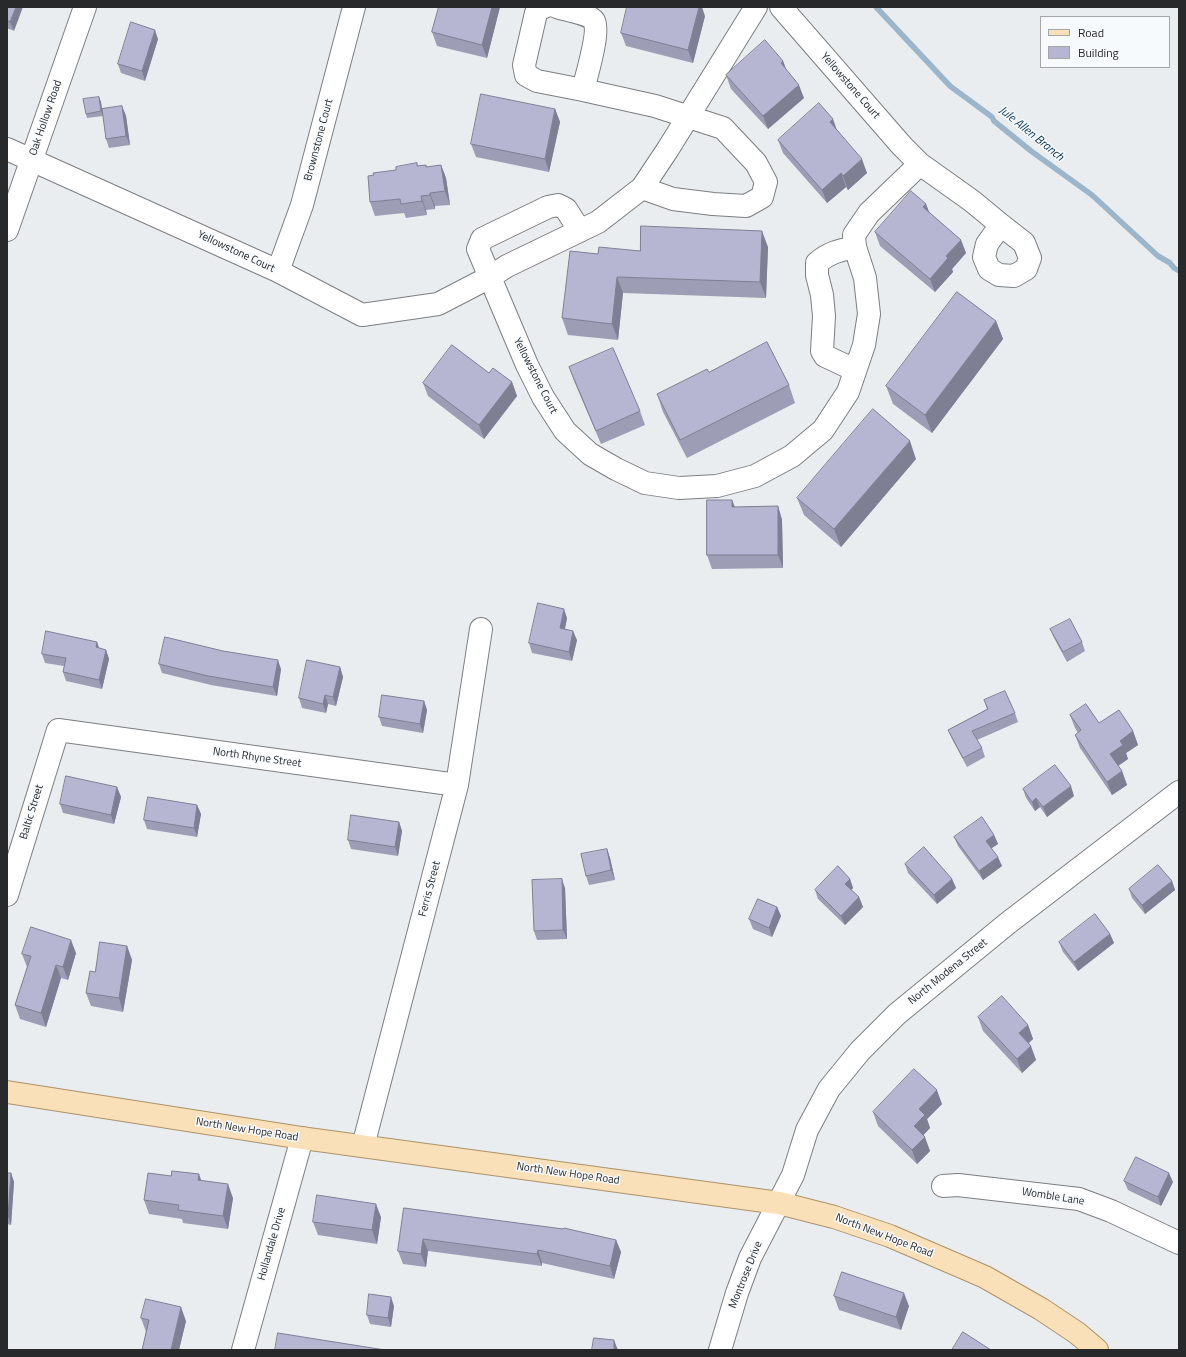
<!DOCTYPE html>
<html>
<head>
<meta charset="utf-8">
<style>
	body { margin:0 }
	#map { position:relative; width:1186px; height:1357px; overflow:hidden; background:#eaedf0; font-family:"Titillium Web",sans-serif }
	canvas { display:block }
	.frame { position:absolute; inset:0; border:8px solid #28292a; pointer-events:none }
	.legend { position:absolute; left:1040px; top:16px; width:130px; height:52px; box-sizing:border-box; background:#f7fafd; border:1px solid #a4a6a9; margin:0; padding:5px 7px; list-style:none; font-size:12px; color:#28292a }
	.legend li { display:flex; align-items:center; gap:8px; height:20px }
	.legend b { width:20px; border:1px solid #a4a6a9 }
</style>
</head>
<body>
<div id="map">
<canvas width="1186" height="1357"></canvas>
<div class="frame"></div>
<ul class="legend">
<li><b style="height:5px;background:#f9e0b8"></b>Road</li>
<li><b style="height:11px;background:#b6b6d3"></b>Building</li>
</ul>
</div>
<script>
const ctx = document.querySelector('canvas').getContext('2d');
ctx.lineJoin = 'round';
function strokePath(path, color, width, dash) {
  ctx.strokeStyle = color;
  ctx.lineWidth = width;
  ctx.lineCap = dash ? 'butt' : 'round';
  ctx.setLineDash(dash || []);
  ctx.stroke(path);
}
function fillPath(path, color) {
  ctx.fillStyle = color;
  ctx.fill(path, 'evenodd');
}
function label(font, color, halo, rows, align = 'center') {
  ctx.font = font + ' "Titillium Web",sans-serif';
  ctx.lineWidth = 3;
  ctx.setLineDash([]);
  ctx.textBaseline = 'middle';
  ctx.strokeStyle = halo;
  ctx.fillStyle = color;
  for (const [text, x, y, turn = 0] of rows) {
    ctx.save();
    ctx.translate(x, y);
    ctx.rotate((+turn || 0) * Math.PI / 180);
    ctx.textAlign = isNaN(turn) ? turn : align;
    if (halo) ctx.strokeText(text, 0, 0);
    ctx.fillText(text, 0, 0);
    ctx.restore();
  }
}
strokePath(new Path2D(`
	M876 7 950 86 992 117 994 121 1031 151 1092 195 1158 256 1170 263 1174 268 1179 271`), '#9bb5ca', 5.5);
const minor = new Path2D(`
	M544 7 540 8 536 13 524 65 526 75 537 81 583 90C586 77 600 32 594 21 590 14 566 10 557 7
	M781 7 902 146 920 164 972 201 1001 225
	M7 149 278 271 362 315 438 304 490 277 507 266 598 222 642 188 673 199 713 204 746 206 762 197 766 182 756 163 723 128 655 106 583 90
	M642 188 668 149 756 7
	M1001 225 1024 243 1030 258 1026 269 1014 276 999 275 989 269 984 257 987 244Z
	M7 230 85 7
	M580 231 566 209 558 205 548 207 482 239 478 249 527 365 543 397 565 431 590 454 616 469 645 483 679 488 717 486 755 476 792 456 823 430 848 392 864 345 869 314 865 278 855 247 854 235 869 213 920 164
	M855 247C840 250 828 253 817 263V275L822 295 824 316 822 351 825 356 855 370
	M278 271 302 205 354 7
	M7 895 58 730 457 785
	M363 1146 457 785 481 629
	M943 1186 958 1185 1079 1199 1111 1211 1179 1243
	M243 1350 302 1138
	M720 1350 737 1293 750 1258 793 1175 807 1130 829 1089 860 1051 897 1014 1008 923 1179 792`);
const major = new Path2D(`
	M7 1092 302 1138 779 1203 834 1217 890 1236 985 1277 1041 1309 1077 1333 1097 1350`);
strokePath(minor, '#7c7e81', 24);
strokePath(major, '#ad9268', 24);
strokePath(minor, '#fff', 22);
strokePath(major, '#f9e0b8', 22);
fillPath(new Path2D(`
	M7 7 14 31 7 28Z
	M439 7H500L487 58 437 46 432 32Z
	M705 16 693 63 626 46 621 33Z
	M158 39 145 81 121 73 118 64Z
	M783 61 786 70 804 98 768 129 731 89 726 75Z
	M99 97 101 102 102 109 122 106 126 116 130 145 109 148 106 139 103 116 87 118 86 114Z
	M555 109 560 122 549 172 476 157 471 144Z
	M838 131 867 173 848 190 846 187 827 203 783 153 778 140Z
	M417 163 418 166 426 165 427 167 441 165 446 178 450 205 435 206V209L426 210 427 215 406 218 404 213 375 216 370 202 374 175 396 170Z
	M926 204 929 212 961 240 966 253 952 269 953 272 935 292 880 246 875 232Z
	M768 247 766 298 623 293 618 340 568 335 562 318 598 254 640 251Z
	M996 321 1003 339 932 433 893 404 886 386Z
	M569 367 640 411 645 425 601 444 574 381Z
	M709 372 789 385 795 403 687 458 663 412 657 394Z
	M489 373 512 382 517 396 484 439 428 396 423 383Z
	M916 459 841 547 804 515 797 498Z
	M732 500 735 507 778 506 782 520 783 568 712 569 707 555Z
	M567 618 565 629 577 640 572 661 532 653 529 643Z
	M1050 629 1082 642 1085 651 1067 662 1054 638Z
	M97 642 99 648 106 650 109 659 102 689 66 681 63 672 64 666 45 663 42 654Z
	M159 664 281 669 277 696 211 685 162 673Z
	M340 667 343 677 336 706 328 704 326 713 302 708 299 698Z
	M984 700 1015 713 1018 722 977 740 982 748 985 757 967 767 952 739 948 730 987 709Z
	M424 701 427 710 423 733 382 726 379 717Z
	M1070 715 1099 723 1133 731 1138 745 1126 753 1128 759 1118 766 1122 771 1127 785 1112 795 1080 748 1075 735 1078 733 1075 728Z
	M117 787 121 797 114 824 63 813 60 804Z
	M1023 789 1074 796 1047 817 1040 807 1035 811 1026 798Z
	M197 805 201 814 197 837 147 829 144 820Z
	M399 822 402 831 398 856 351 849 348 840Z
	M994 835 998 844 991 848 1002 866 983 880 958 846 954 837Z
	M607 849 610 858 615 880 589 885 586 876Z
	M905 864 952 879 956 888 937 904 908 873Z
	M850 879 853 888 851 890 859 897 863 907 845 925 818 899 815 890Z
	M1172 881 1175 890 1145 914 1132 898 1129 889Z
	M565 888 567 939 537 940 534 931Z
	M777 907 781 916 772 937 753 929 749 919Z
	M1110 934 1114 943 1078 971 1063 952 1059 942Z
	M127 946 132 960 123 1012 91 1006 86 993Z
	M76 953 68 980 61 978 46 1027 20 1019 15 1005 27 967 22 954Z
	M978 1017 1028 1025 1033 1039 1029 1043 1036 1060 1022 1073 983 1031Z
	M942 1104 927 1119 930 1128 923 1135 930 1151 917 1164 878 1126 873 1112Z
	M7 1173H11L14 1182 11 1225 7 1224Z
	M201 1181 233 1198 228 1229 183 1223 182 1219 149 1214 144 1200Z
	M1124 1181 1173 1182 1161 1206 1128 1190Z
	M404 1208 616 1240 621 1252 614 1279 542 1263V1266L428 1251 426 1267 403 1264 398 1251Z
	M381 1217 377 1244 318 1235 313 1222Z
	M834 1296 909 1306 901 1330 839 1310Z
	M394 1306 391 1327 370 1324 367 1315Z
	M141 1318 186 1321 179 1350H142L146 1332Z`), '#9d9db5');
fillPath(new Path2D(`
	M16 7H23L14 31 10 22Z
	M492 7H500L487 58 482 45Z
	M699 7H702L705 16 693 63 688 50Z
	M155 30 158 39 145 81 142 71Z
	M783 61 788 74 781 63Z
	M799 85 804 98 768 129 763 116Z
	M99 97 101 102 103 116 101 111Z
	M122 106 126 116 130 145 126 136Z
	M555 109 560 122 549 172 545 159Z
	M833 119 838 133 830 122Z
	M862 159 867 173 848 190 843 176Z
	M441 165 446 178 450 205 445 191Z
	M841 173 846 187 827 203 822 190Z
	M430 193 435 206V209L430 195Z
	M421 196 426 210 427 215 422 201Z
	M926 204 931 217 923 207Z
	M762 231 768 247 766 298 760 282Z
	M961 240 966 253 952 269 953 272 935 292 930 279 946 256Z
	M617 277 623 293 618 340 612 324Z
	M996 321 1003 339 932 433 925 415Z
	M512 382 517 396 484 439 479 425Z
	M910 441 916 459 841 547 834 529Z
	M732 500 737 513 732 507Z
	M778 506 782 520 783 568 778 555Z
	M564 609 567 618 563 637 560 628Z
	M573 631 577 640 572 661 569 652Z
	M97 642 100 651 96 647Z
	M106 650 109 659 102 689 99 680Z
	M278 660 281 669 277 696 273 687Z
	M340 667 343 677 336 706 333 697Z
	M325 695 328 704 326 713 323 704Z
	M424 701 427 710 423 733 420 724Z
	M1133 731 1138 745 1126 753 1128 759 1115 768 1110 754 1120 741Z
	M1122 771 1127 785 1112 795 1107 782Z
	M1071 786 1074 796 1047 817 1043 807Z
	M117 787 121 797 114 824 111 815Z
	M1036 798 1040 807 1035 811 1032 802Z
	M197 805 201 814 197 837 194 828Z
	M399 822 402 831 398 856 395 847Z
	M994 835 998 844 989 850 986 841Z
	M607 849 610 858 615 880 611 870Z
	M998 857 1002 866 983 880 979 871Z
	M562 879 565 888 567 939 563 930Z
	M850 879 853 888 849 893 845 884Z
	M952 879 956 888 937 904 934 895Z
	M1172 881 1175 890 1145 914 1142 905Z
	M859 897 863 907 845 925 841 916Z
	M777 907 781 916 772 937 769 928Z
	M1110 934 1114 943 1078 971 1074 962Z
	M71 940 76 953 68 980 63 967Z
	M127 946 132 960 123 1012 119 998Z
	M56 965 61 978 46 1027 41 1013Z
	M1028 1025 1033 1039 1024 1047 1019 1033Z
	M1031 1046 1036 1060 1022 1073 1017 1059Z
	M937 1090 942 1104 927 1119 930 1128 919 1140 914 1126 919 1109Z
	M925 1137 930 1151 917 1164 912 1150Z
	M11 1173 14 1182 11 1225 8 1216Z
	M1169 1173 1173 1182 1161 1206 1158 1197Z
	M199 1174 204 1188 198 1180Z
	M228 1184 233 1198 228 1229 223 1216Z
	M376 1204 381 1217 377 1244 372 1230Z
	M423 1239 428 1251 426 1267 421 1254Z
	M616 1240 621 1252 614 1279 610 1266Z
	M538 1250 542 1263V1266L537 1254Z
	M904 1293 909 1306 901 1330 896 1317Z
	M391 1297 394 1306 391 1327 388 1318Z
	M181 1307 186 1321 179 1350H171Z
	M614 1340 618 1350H614Z`), '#7f7f94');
const building = new Path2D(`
	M7 7H16L10 22 7 20Z
	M439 7H492L482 45 432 32Z
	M627 7H699L688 50 621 33Z
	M131 22 155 30 142 71 118 64Z
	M765 40 783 61 781 63 799 85 763 116 726 75Z
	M481 94 555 109 545 159 471 144Z
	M99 97 101 111 86 114 83 99Z
	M819 103 833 119 830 122 862 159 843 176 841 173 822 190 778 140Z
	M122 106 126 136 106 139 102 109Z
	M417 163V166L426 165V167L441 165 445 191 430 193V195L421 196 422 201 401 204 400 199 370 202 368 176 374 175 373 173 396 170V167Z
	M911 191 926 204 923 207 961 240 946 256 948 258 930 279 875 232Z
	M641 226 762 231 760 282 617 277 612 324 562 318 570 251 598 254 599 247 640 251Z
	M957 292 996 321 925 415 886 386Z
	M767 342 789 385 680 440 657 394 707 369 709 372Z
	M452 345 489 373 493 368 512 382 479 425 423 383Z
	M613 348 640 411 596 431 569 367Z
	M873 409 910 441 834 529 797 498Z
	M707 500H732V507L778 506V555H707Z
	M538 603 564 609 560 628 573 631 569 652 529 643Z
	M1070 619 1082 642 1063 652 1050 629Z
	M46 631 97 642 96 647 106 650 99 680 63 672 66 658 42 654Z
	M165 637 223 651 278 660 273 687 208 676 159 664Z
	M307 660 340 667 333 697 325 695 323 704 299 698Z
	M1005 691 1015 713 972 731 982 748 963 758 948 730 988 709 984 700Z
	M382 695 424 701 420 724 379 717Z
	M1086 704 1099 723 1119 710 1133 731 1120 741 1123 745 1110 754 1122 771 1107 782 1075 735 1081 730 1070 715Z
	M1055 765 1071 786 1043 807 1036 798 1032 802 1023 789Z
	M66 776 117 787 111 815 60 804Z
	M148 797 197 805 194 828 144 820Z
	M351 815 399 822 395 847 348 840Z
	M982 817 994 835 986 841 998 857 979 871 954 837Z
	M924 847 952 879 934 895 905 864Z
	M607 849 611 870 586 876 581 854Z
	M1158 865 1172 881 1142 905 1129 889Z
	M838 866 850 879 845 884 859 897 841 916 815 890Z
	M562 879 563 930 534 931 532 880Z
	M758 899 777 907 769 928 749 919Z
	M1095 914 1110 934 1074 962 1059 942Z
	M31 927 71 940 63 967 56 965 41 1013 15 1005 31 956 22 954Z
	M100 942 127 946 119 998 86 993 90 971 95 972Z
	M1002 996 1028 1025 1019 1033 1031 1046 1017 1059 978 1017Z
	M914 1069 937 1090 919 1109 925 1115 914 1126 925 1137 912 1150 873 1112Z
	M1136 1157 1169 1173 1158 1197 1124 1181Z
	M172 1171 199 1174 198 1180 228 1184 223 1216 178 1210 179 1205 144 1200 148 1173 171 1176Z
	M7 1173H11L8 1216 7 1215Z
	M317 1195 376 1204 372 1230 313 1222Z
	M404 1208 563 1229 564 1228 616 1240 610 1266 538 1250 537 1254 423 1239 421 1254 398 1251Z
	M842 1272 904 1293 896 1317 834 1296Z
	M369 1294 391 1297 388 1318 367 1315Z
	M146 1299 181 1307 171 1350H142L149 1320 141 1318Z
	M963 1332 991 1350H952Z
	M278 1333 385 1350H275Z
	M594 1338 614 1340V1350H592Z`);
fillPath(building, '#b6b6d3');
strokePath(building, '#7f7f94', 1);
label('11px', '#28292a', '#f7fafd', [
	["Yellowstone Court",850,86,49],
	["Oak Hollow Road",46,118,-71],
	["Brownstone Court",319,140,-75],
	["Yellowstone Court",236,252,25],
	["Yellowstone Court",535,376,63],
	["North Rhyne Street",257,758,8],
	["Baltic Street",32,812,-73],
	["Ferris Street",430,889,-75],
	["North Modena Street",948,972,-39],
	["North New Hope Road",247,1130,9],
	["North New Hope Road",568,1174,8],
	["Womble Lane",1053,1197,9],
	["North New Hope Road",884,1236,21],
	["Hollandale Drive",272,1244,-74],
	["Montrose Drive",746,1275,-68]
]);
label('italic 12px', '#0d3b59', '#f7fafd', [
	["Jule Allen Branch",1031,134,39]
]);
</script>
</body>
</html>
